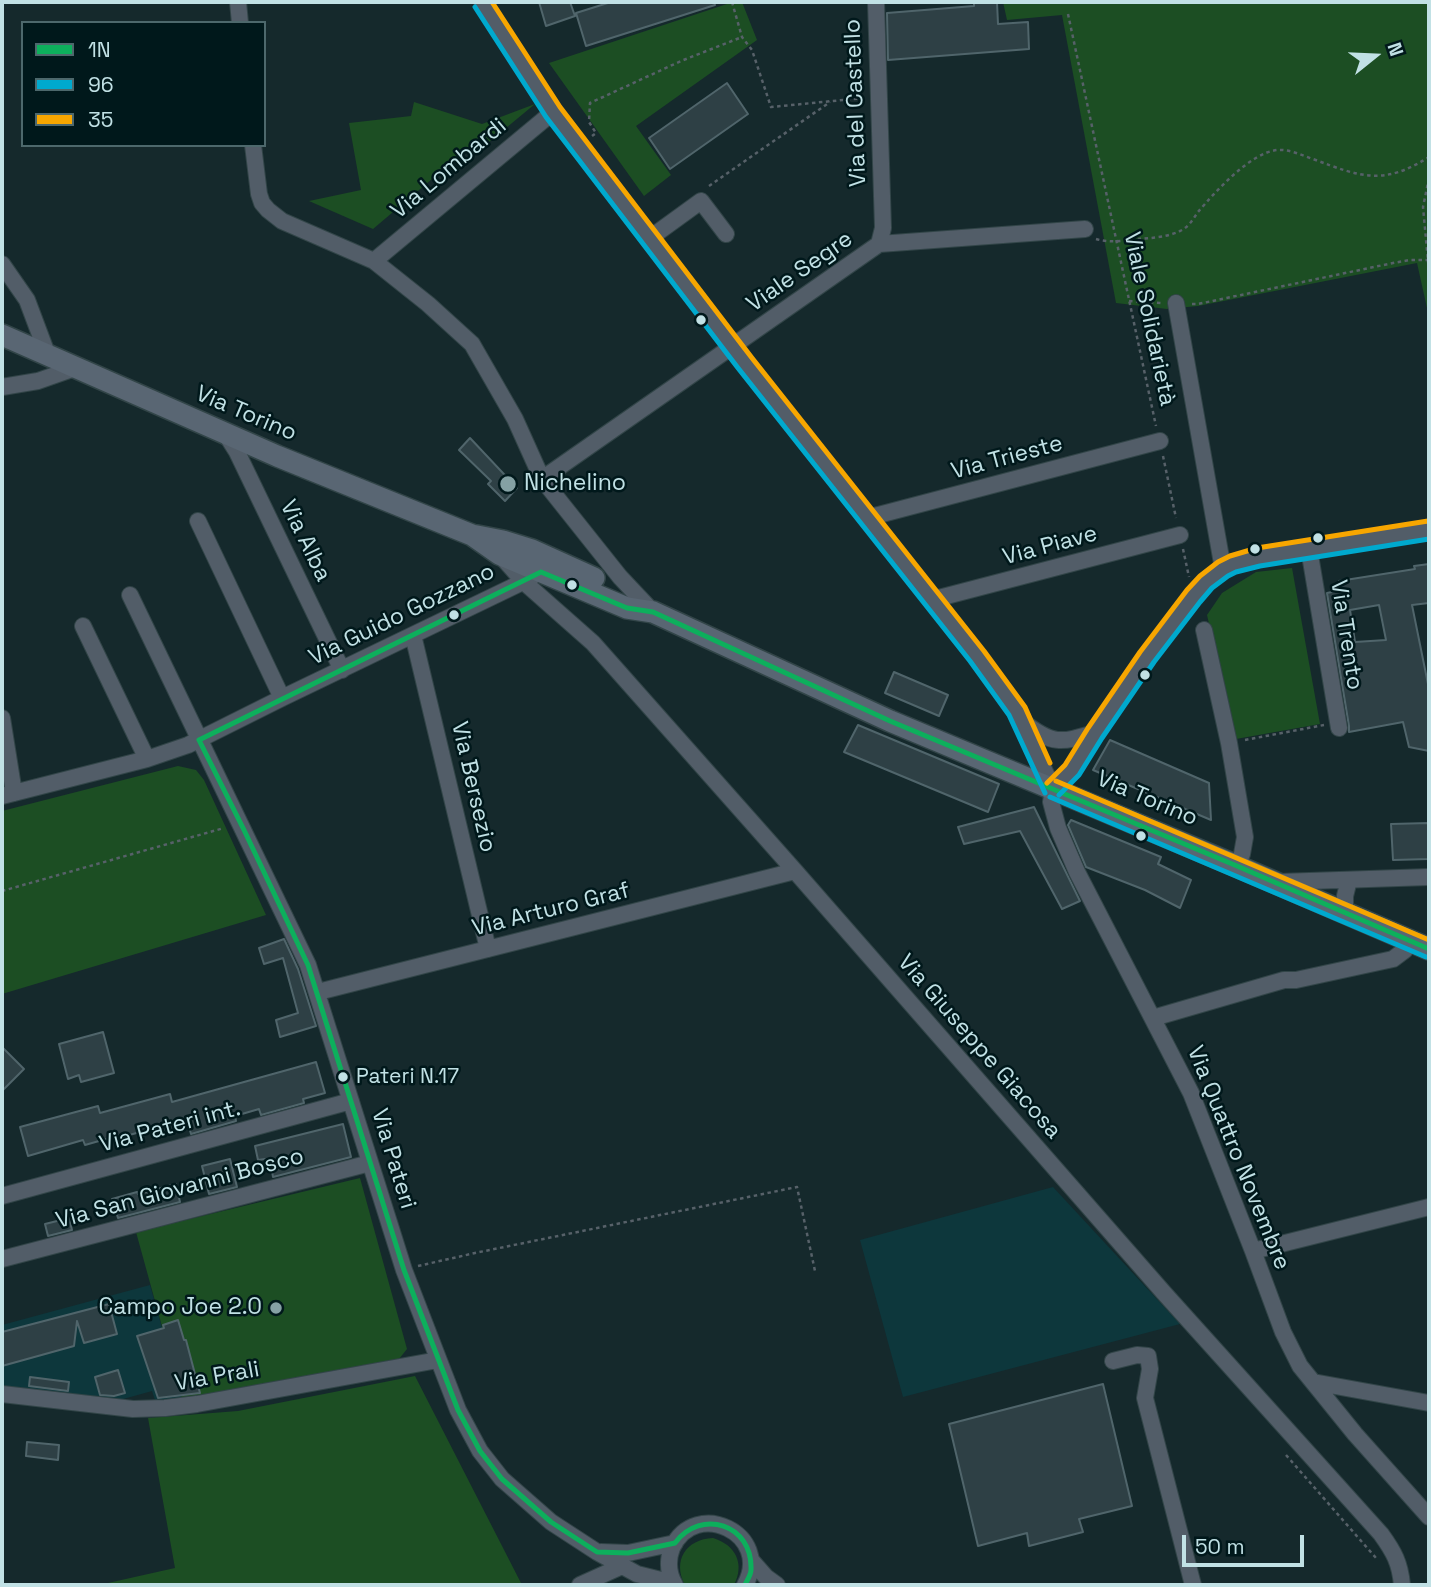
<!DOCTYPE html>
<html>
<head>
<meta charset="utf-8">
<style>
	body { margin:0 }
	#map { position:relative; width:1431px; height:1587px; overflow:hidden; background:#15292c; font-family:"Space Grotesk",sans-serif }
	canvas { display:block }
	.frame { position:absolute; inset:0; border:4px solid #c1e1e5; pointer-events:none }
	.legend { position:absolute; left:21px; top:21px; width:245px; height:126px; box-sizing:border-box; background:#00181b; border:2px solid #4d686c; margin:0; padding:9px 12px; list-style:none; font-size:21px; color:#c1e1e5 }
	.legend li { display:flex; align-items:center; gap:14px; height:35px }
	.legend b { width:35px; border:2px solid #4d686c }
	.north { position:absolute; left:1340px; top:21px; width:70px; height:70px; -webkit-text-stroke:5px #00181b; paint-order:stroke; rotate:72deg; font-size:19px; font-weight:700; line-height:28px; text-align:center; color:#c1e1e5 }
	.north::after { content:''; display:block; margin:auto; width:24px; height:32px; background:#c1e1e5; clip-path:polygon(50% 0,100% 100%,50% 72%,0 100%) }
	.scale { position:absolute; left:1182px; top:1535px; width:122px; height:32px; box-sizing:border-box; border:4px solid #c1e1e5; border-top:0; padding-left:9px; font-size:21px; line-height:24px; white-space:nowrap; color:#c1e1e5; -webkit-text-stroke:5px #00181b; paint-order:stroke }
</style>
</head>
<body>
<div id="map">
<canvas width="1431" height="1587"></canvas>
<div class="frame"></div>
<ul class="legend">
<li><b style="height:9px;background:#0daf5c"></b>1N</li>
<li><b style="height:9px;background:#00a9ce"></b>96</li>
<li><b style="height:9px;background:#f7a600"></b>35</li>
</ul>
<div class="north">N</div>
<div class="scale">50 m</div>
</div>
<script>
const ctx = document.querySelector('canvas').getContext('2d');
ctx.lineJoin = 'round';
function fillPath(path, color) {
  ctx.fillStyle = color;
  ctx.fill(path, 'evenodd');
}
function strokePath(path, color, width, dash) {
  ctx.strokeStyle = color;
  ctx.lineWidth = width;
  ctx.lineCap = dash ? 'butt' : 'round';
  ctx.setLineDash(dash || []);
  ctx.stroke(path);
}
function label(font, color, halo, rows, align = 'center') {
  ctx.font = font + ' "Space Grotesk",sans-serif';
  ctx.lineWidth = 5;
  ctx.setLineDash([]);
  ctx.textBaseline = 'middle';
  ctx.strokeStyle = halo;
  ctx.fillStyle = color;
  for (const [text, x, y, turn = 0] of rows) {
    ctx.save();
    ctx.translate(x, y);
    ctx.rotate((+turn || 0) * Math.PI / 180);
    ctx.textAlign = isNaN(turn) ? turn : align;
    if (halo) ctx.strokeText(text, 0, 0);
    ctx.fillText(text, 0, 0);
    ctx.restore();
  }
}
fillPath(new Path2D(`
	M1053 1187 1180 1324 903 1397 860 1240Z
	M150 1285 182 1399 155 1400 152 1391 109 1403 2 1387V1325Z`), '#0d373c');
fillPath(new Path2D(`
	M733 2H742L757 40 636 126 671 175 644 196 549 63Z
	M1003 2H1429V317L1417 263 1198 306 1167 309 1116 303 1062 15 1007 20Z
	M414 102 482 124 535 104 483 147 478 140 373 229 309 201 361 190 349 123 411 116Z
	M1292 568 1320 724 1236 739 1207 615 1222 593 1256 572Z
	M178 766 196 770 204 780 266 915 2 994V811Z
	M360 1178 407 1349 399 1359 202 1397 182 1399 136 1232Z
	M415 1376 522 1585H99L175 1568 148 1418 238 1411Z
	M713 1538C736 1545 745 1564 734 1585H685C672 1561 686 1539 713 1538Z`), '#1c4e23');
const building = new Path2D(`
	M539 2H570L575 16 546 26Z
	M611 2H714L715 5 586 46 576 13Z
	M974 2H997L998 24 1028 22 1029 49 888 60 887 13 974 6Z
	M727 83 748 114 670 169 649 138Z
	M470 438 517 488 505 501 488 484 491 481 459 450Z
	M1429 564V603L1412 605 1429 689V751L1409 747 1403 722 1349 732V726L1327 593 1341 590 1339 581 1415 569 1414 566ZM1379 605 1386 640 1355 642 1350 610Z
	M894 672 948 695 939 716 885 693Z
	M858 725 999 784 988 812 844 752Z
	M1110 740 1209 783 1211 820 1093 770Z
	M1034 807 1080 901 1062 909 1020 831 964 844 958 827Z
	M1071 820 1161 857 1158 864 1191 880 1180 908 1145 890 1086 867 1068 825Z
	M1429 823V859L1393 860 1391 824Z
	M284 939 298 969 316 1026 280 1037 276 1020 298 1013 283 958 264 964 259 948Z
	M103 1032 114 1073 81 1082 79 1075 68 1079 59 1044Z
	M2 1047 24 1069 2 1091Z
	M316 1062 325 1093 303 1099 304 1103 261 1115 259 1109 235 1116 236 1121 191 1134 189 1127 157 1134 155 1128 107 1141 106 1139 85 1145 83 1140 28 1156 20 1127 98 1106 100 1113 170 1094 172 1102Z
	M343 1124 351 1157 273 1177 271 1165 267 1166 265 1159 258 1160 255 1146Z
	M230 1159 237 1187 209 1194 202 1166Z
	M176 1184 180 1202 118 1218 112 1199 137 1192 138 1194Z
	M69 1218 72 1230 48 1236 45 1224Z
	M109 1304 117 1334 84 1343 77 1321 74 1346 2 1366V1332Z
	M178 1320 184 1340H186L200 1393 158 1398 137 1336 164 1328 163 1325Z
	M118 1370 125 1393 114 1396 100 1395 95 1377Z
	M30 1377 69 1382 68 1391 29 1386Z
	M1103 1384 1132 1506 1079 1519 1083 1532 1029 1546 1027 1533 978 1546 949 1424Z
	M27 1442 59 1445 58 1460 26 1456Z`);
fillPath(building, '#2e4045');
strokePath(building, '#50656b', 2);
const minor = new Path2D(`
	M238 2 240 23
	M482 2 553 112 745 363 977 656 1017 711 1053 789
	M876 2 883 228 879 244
	M253 145 259 194 262 203 268 210 282 221 374 261 428 304 472 344 515 419 542 479 620 577 653 612
	M650 238 701 201 726 234
	M374 261 553 112
	M2 264 27 300 48 356
	M1176 303 1223 569
	M2 387 38 381 75 368
	M225 433 237 452 342 670
	M542 479 879 244 1085 229
	M867 518 1160 441
	M198 521 282 698
	M1309 549 1339 728
	M501 556 524 582 593 643 795 871 1164 1293 1381 1534C1394 1552 1400 1563 1402 1585
	M130 595 308 965 404 1270 458 1410 480 1451 502 1479 551 1522 597 1552 637 1574 673 1583
	M931 600 1180 535
	M83 626 147 759
	M1204 630 1229 743 1245 837 1242 854 1237 866
	M413 635 488 949
	M2 718 14 793
	M1023 722C1053 745 1060 743 1095 733
	M1053 789 1051 802 1058 828 1077 872 1191 1093 1253 1251 1283 1332 1300 1366 1355 1434 1429 1517
	M1053 789 1072 770 1095 733 1147 657 1193 596 1206 582 1223 569 1233 564 1258 557 1429 530
	M2 796 147 759 188 745 282 698 531 578
	M1279 882 1429 877
	M1345 912V896L1349 880
	M318 992 795 871
	M1153 1018 1284 980H1296L1393 959 1405 950 1409 942
	M2 1196 351 1101
	M1253 1251 1429 1207
	M2 1259 370 1163
	M1113 1361 1137 1355 1148 1356 1150 1369 1145 1398 1193 1585
	M1313 1382 1429 1403
	M2 1394 133 1409 165 1408 197 1404 438 1360
	M601 1552 628 1553 675 1543
	M751 1560 766 1577 777 1585
	M580 1585 622 1566
	M675 1585C668 1573 667 1561 672 1548 695 1497 773 1534 745 1585`);
const major = new Path2D(`
	M2 335 277 456 472 535 503 541 532 550 594 578
	M472 535 499 554 627 608 653 612 890 721 1237 866 1429 949`);
strokePath(minor, '#324548', 18);
strokePath(major, '#324548', 24);
strokePath(new Path2D(`
	M732 2 742 37 752 50 771 107 864 98
	M1068 14 1156 426
	M592 136 596 133 589 122 590 103 681 61 742 37
	M1429 178 1423 207 1429 272
	M709 186 830 102
	M1096 239C1109 243 1125 241 1138 239 1152 238 1168 237 1180 231 1189 227 1193 219 1198 212 1215 192 1250 153 1277 150 1289 149 1301 155 1313 159 1361 177 1383 186 1429 157
	M1129 301 1161 303
	M1192 304H1198L1393 263 1410 260H1429
	M1163 456 1176 518
	M1183 549 1189 577
	M1245 740 1324 725
	M2 891 224 828
	M418 1266 475 1253 797 1187 815 1271
	M1286 1455 1376 1558`), '#576169', 2.5, [3.5, 3.5]);
strokePath(minor, '#525d68', 16);
strokePath(major, '#596673', 21);
strokePath(new Path2D(`
	M541 572 627 608 653 612 890 721 1237 866 1429 949
	M199 740 244 830 308 965 404 1270 458 1410 480 1451 502 1479 551 1522 597 1552 628 1553 675 1543C701 1508 753 1524 751 1570 751 1575 747 1580 745 1585
	M199 740 541 572`), '#0daf5c', 5);
strokePath(new Path2D(`
	M475 7 546 117 738 368 970 661 1009 715 1045 793
	M1059 795 1079 775 1102 738 1154 662 1200 602 1212 588 1228 576 1236 572 1260 566 1429 539
	M1050 797 1426 957`), '#00a9ce', 5);
strokePath(new Path2D(`
	M492 2 560 107 752 358 984 651 1025 707 1050 763
	M1056 781 1429 940
	M1047 783 1065 765 1088 728 1140 652 1187 590 1200 576 1218 562 1230 556 1257 548 1428 521`), '#f7a600', 5);
for (const [x, y, r, color] of [
	[701,320,6,"#c1e1e5"],
	[508,484,9,"#85a1a4"],
	[1318,538,6,"#c1e1e5"],
	[1255,549,6,"#c1e1e5"],
	[572,585,6,"#c1e1e5"],
	[454,615,6,"#c1e1e5"],
	[1145,675,6,"#c1e1e5"],
	[1141,836,6,"#c1e1e5"],
	[343,1077,6,"#c1e1e5"],
	[276,1308,7,"#85a1a4"]
]) {
  const dot = new Path2D();
  dot.arc(x, y, r, 0, 2 * Math.PI);
  ctx.fillStyle = color;
  ctx.fill(dot);
  strokePath(dot, '#00181b', 2.5);
}
label('21px', '#c1e1e5', '#00181b', [
	["Pateri N.17",356,1077]
], 'left');
label('23px', '#c1e1e5', '#00181b', [
	["Via del Castello",856,103,-92],
	["Via Lombardi",449,169,-40],
	["Viale Segre",800,272,-35],
	["Viale Solidarietà",1149,319,78],
	["Via Torino",246,414,23],
	["Via Trieste",1007,458,-15],
	["Via Alba",305,541,64],
	["Via Piave",1050,546,-15],
	["Via Guido Gozzano",402,615,-26],
	["Via Trento",1346,635,81],
	["Via Bersezio",473,787,77],
	["Via Torino",1147,799,23],
	["Via Arturo Graf",551,910,-14],
	["Via Giuseppe Giacosa",979,1047,49],
	["Via Pateri int.",170,1127,-15],
	["Via Quattro Novembre",1238,1158,68],
	["Via Pateri",393,1159,73],
	["Via San Giovanni Bosco",180,1189,-15],
	["Via Prali",217,1377,-10]
]);
label('23px', '#c1e1e5', '#00181b', [
	["Nichelino",524,484],
	["Campo Joe 2.0",262,1308,"right"]
], 'left');
</script>
</body>
</html>
